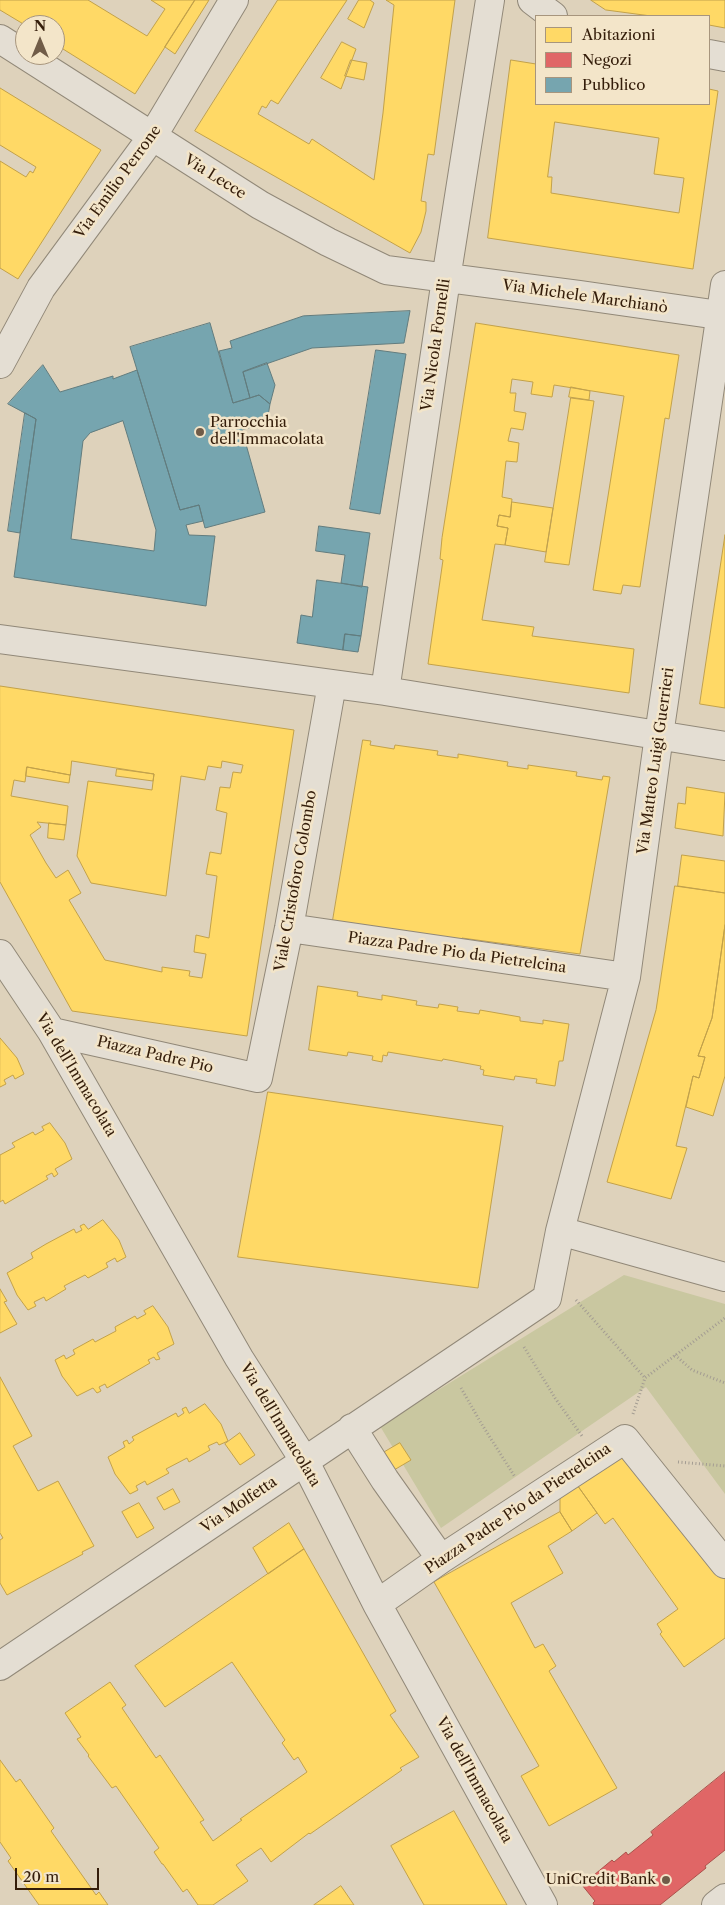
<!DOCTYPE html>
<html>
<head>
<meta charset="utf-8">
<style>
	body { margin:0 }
	#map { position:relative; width:725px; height:1905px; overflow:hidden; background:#ded2bb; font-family:"Libre Caslon Text",serif }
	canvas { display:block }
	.legend { position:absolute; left:535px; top:15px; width:175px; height:90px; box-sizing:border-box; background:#f3e5c9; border:1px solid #a7957d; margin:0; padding:6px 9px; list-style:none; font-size:15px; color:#341d0a }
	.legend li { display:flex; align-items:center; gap:10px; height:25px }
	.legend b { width:25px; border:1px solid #a7957d }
	.north { position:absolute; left:15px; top:15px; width:50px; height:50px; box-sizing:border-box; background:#f3e5c9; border:1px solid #a7957d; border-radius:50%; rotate:0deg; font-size:14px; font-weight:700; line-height:20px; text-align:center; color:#341d0a }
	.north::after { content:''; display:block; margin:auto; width:18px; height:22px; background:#705c48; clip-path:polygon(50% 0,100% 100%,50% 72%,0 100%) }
	.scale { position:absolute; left:15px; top:1868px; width:84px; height:22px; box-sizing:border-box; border:2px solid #341d0a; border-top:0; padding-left:6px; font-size:15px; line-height:18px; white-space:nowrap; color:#341d0a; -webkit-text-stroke:4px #f3e5c9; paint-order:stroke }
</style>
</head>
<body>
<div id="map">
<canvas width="725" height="1905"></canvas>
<ul class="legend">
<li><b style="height:14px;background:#ffd966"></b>Abitazioni</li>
<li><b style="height:14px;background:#e06666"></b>Negozi</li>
<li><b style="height:14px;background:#76a5af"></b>Pubblico</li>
</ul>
<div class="north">N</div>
<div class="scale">20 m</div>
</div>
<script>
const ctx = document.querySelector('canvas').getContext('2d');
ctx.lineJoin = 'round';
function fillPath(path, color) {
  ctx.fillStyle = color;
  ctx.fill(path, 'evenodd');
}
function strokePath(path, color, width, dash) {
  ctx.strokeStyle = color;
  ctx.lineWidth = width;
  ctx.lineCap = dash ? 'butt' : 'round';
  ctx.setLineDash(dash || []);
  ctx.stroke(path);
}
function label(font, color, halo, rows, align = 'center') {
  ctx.font = font + ' "Libre Caslon Text",serif';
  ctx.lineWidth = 5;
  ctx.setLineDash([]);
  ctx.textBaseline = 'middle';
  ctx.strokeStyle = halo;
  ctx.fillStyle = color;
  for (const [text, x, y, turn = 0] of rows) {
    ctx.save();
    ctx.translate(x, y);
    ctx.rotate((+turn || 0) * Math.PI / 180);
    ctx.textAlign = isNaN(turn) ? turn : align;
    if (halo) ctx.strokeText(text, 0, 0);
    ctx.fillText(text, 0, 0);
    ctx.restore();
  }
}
fillPath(new Path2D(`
	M624 1275 725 1304V1494L646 1387 441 1528 380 1426Z`), '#c9c7a0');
const homes = new Path2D(`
	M0 0H88L147 36 165 9 151 0H195L135 94 55 44V25H25L0 10Z
	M195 0H209L175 54 165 47Z
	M278 0H347L278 104 271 100 266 108 262 106 258 114 309 144 312 139 374 180 383 113 394 5 386 0H455L434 155 428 154 421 201 426 202V211L421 232 410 253 195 131Z
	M359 0H370L374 3 364 28 348 19Z
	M591 0H725V28L709 25V16H651L606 10Z
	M342 42 356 49 341 89 321 78Z
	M351 60 367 63 364 80 345 76Z
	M511 60 536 64V104H709V89L718 91 693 269 488 238ZM555 122 659 138 654 174 684 178 679 213 551 193 552 177H548Z
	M0 88 101 150 18 279 0 268V161L26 177 30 171 33 173 36 167 0 145Z
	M476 323 679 355 669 419 665 418 640 587 623 585 621 594 593 590 624 396 554 385 552 397 531 394 533 382 512 379 510 393H516L514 411 526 413 523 430 511 428 508 441 519 443 517 462 506 461 502 497 512 499 510 517 499 515 497 526 508 528 505 545 495 544 482 620 534 627 532 636 634 649 629 693 428 664 443 560 440 559 442 538Z
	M571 387 590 391 589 400 569 397Z
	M571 398 594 401 569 565 545 562Z
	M512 502 553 508 546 552 505 545 508 528 497 526 499 515 510 517Z
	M725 535V708L700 704Z
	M0 686 294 730 247 1036 72 1011 0 882ZM72 761 154 774 152 790 88 781 77 856 91 883 166 896 181 776 205 780 208 766 221 768 222 761 243 765 241 773 233 772 230 788 220 787 216 810 227 813 221 854 210 852 206 874 217 876 209 938 196 935 194 952 206 954 202 978 189 976 190 971 162 967V972L105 960 69 900 81 893 68 870 56 878 46 863 30 835 41 827 37 822 66 825 68 806 11 796 14 780 25 782 27 767 70 775Z
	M363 740 371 741 370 745 394 749 395 745 438 751 437 755 458 758V754L508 762 507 766 528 769V765L577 772 576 776 602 780 603 776 610 777 580 954 462 938 460 946 332 926Z
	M27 767 70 775 69 783 26 776Z
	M117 769 154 774 153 781 116 776Z
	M687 787 725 793 723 836 675 828 678 803 685 804Z
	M49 823 66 825 64 840 48 838Z
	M682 855 725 861V893L678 886Z
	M675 886 725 893V925L712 1018 698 1056 705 1057 699 1078 693 1076 676 1146 687 1148 671 1199 607 1182 656 1010Z
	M725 925V1076L713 1116 686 1107 693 1076 699 1078 705 1057 698 1056 712 1018Z
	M318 986 358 992 357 996 382 1000V995L417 1001 416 1005 438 1008 439 1004 458 1007 457 1011 479 1014 480 1010 520 1017V1021L543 1024V1020L569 1024 563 1061H559L555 1086 536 1083 537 1079 515 1076 514 1080 483 1075 484 1070 480 1069 481 1066 443 1059 442 1061 388 1052 387 1056 383 1055 382 1062 372 1060 373 1056 348 1052 347 1056 309 1050Z
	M0 1038 17 1058 24 1074 15 1079 13 1075 4 1080 6 1084 0 1087Z
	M268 1092 503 1126 478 1288 238 1257Z
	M50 1123 65 1143 72 1159 55 1169 58 1174 54 1177 52 1173 46 1176 48 1179 5 1204 3 1200 0 1202V1155L15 1147 12 1143 33 1132 35 1135 44 1130 42 1127Z
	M103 1220 119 1240 126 1257 117 1262 115 1258 106 1263 108 1267 88 1278 85 1275 64 1286 66 1289 46 1301 44 1297 34 1302 36 1306 28 1310 17 1295 7 1273 33 1258 31 1253 46 1244 74 1229 76 1233 82 1230 80 1226 84 1224 88 1229Z
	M0 1289 7 1301 4 1302 17 1324 0 1333Z
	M153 1306 168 1327 174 1344 157 1353 160 1359 156 1360 154 1357 148 1360 150 1363 107 1388 105 1384 99 1387 101 1391 97 1393 93 1388 77 1396 62 1376 55 1360 64 1355 66 1359 75 1354 73 1350 93 1339 95 1342 116 1331 115 1327 135 1316 137 1319 146 1314 144 1311Z
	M0 1377 32 1436 13 1446 38 1491 58 1481 94 1546 82 1552 83 1554 7 1595 0 1583V1540L3 1538 0 1533Z
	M205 1404 221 1424 228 1441 219 1445 217 1442 208 1446 210 1450 189 1462 187 1458 166 1469 169 1473 147 1485 145 1481 136 1486 138 1490 130 1494 115 1474 108 1457 125 1447 123 1442 127 1440 129 1444 134 1440 132 1437 176 1413 178 1417 184 1413 182 1409 186 1407 189 1413Z
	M240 1433 255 1455 240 1465 225 1444Z
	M400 1443 411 1460 394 1470 383 1453Z
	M621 1449 646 1467 725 1578V1638L684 1667 660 1634 662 1632 657 1624 678 1609 613 1518 605 1524 575 1482Z
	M575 1482 597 1513 572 1531 560 1512V1492Z
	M173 1489 180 1502 164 1510 157 1498Z
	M139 1503 154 1528 137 1538 122 1512Z
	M560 1512 572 1531 548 1546 563 1573 511 1603 535 1648 543 1644 556 1666 549 1671 617 1788 549 1826 521 1776 539 1766 434 1582Z
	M289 1523 304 1549 268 1574 253 1548Z
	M304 1549 396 1711 390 1715 419 1757 400 1768 402 1770 310 1834 309 1833 271 1862 261 1848 236 1865 248 1881 213 1905H198L187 1889 183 1892 163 1864H162L154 1852 159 1848 116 1786 112 1788 88 1756 89 1755 77 1739 81 1737 65 1713 110 1682 126 1705 122 1708 156 1758 160 1755 204 1820 200 1822 213 1841 242 1820 240 1819 307 1772 298 1757 294 1760 282 1743 285 1740 232 1662 165 1707 135 1666Z
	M0 1760 16 1782 20 1779 54 1828 51 1831 96 1895 99 1892 108 1905H39L8 1861 11 1858 0 1842Z
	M454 1811 507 1905H424L391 1846Z
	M341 1886 354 1905H314Z`);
fillPath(homes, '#ffd966');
strokePath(homes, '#c2a14a', 1);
const shops = new Path2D(`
	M725 1772V1850L705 1866 706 1868 660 1905H594L593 1903 595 1901 582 1885 612 1860 614 1862 626 1852 628 1855 653 1835 651 1832Z`);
fillPath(shops, '#e06666');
strokePath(shops, '#ac504a', 1);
const public = new Path2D(`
	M410 311 404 343 312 348 243 372 250 398 233 403 219 351 232 348 230 341 303 316Z
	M210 323 233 403 259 395 270 404 267 422 242 430 265 512 205 528 199 505 180 510 130 347Z
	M376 350 406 354 380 514 350 509Z
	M267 363 275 385 270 404 259 395 250 398 243 372Z
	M43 365 60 392 113 376V379L137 370 180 510 199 505 203 521 186 525 189 535 215 536 206 606 14 577 36 419 8 404ZM123 421 156 530 154 551 71 539 83 441 90 433Z
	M25 413 36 419 20 533 8 531Z
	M319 526 370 533 362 587 341 583 345 555 316 551Z
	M317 580 368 587 361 636 345 634 343 650 297 643 301 615 312 617Z
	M345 634 361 636 358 652 343 650Z`);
fillPath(public, '#76a5af');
strokePath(public, '#627c7e', 1);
const minor = new Path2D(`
	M532 0 553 16
	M0 39 260 205 328 242 386 270 579 295 725 316
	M709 54 725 57
	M0 364 41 288 152 137 234 0
	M0 639 385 691 725 746
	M385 691 446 279 490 0
	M289 928 626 977
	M0 954 52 1032 239 1358 304 1460 377 1604 543 1905
	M52 1032 258 1078 289 928 332 684
	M560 1231 725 1277
	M352 1428 385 1480 441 1559
	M377 1604 441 1559 625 1439 725 1564
	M0 1666 547 1298 560 1231 626 977 659 735 725 285
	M716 1905 725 1898`);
strokePath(minor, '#918878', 30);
strokePath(new Path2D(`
	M576 1300 645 1378
	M524 1347 555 1398 582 1436
	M675 1355 692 1370 725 1383
	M461 1388 481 1423 515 1477
	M633 1414 645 1378 725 1318
	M678 1462 725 1466`), '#a39c92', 3, [1, 2.5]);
strokePath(minor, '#e4ded3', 28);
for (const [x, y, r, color] of [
	[200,432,5,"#705c48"],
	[666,1880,5,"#705c48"]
]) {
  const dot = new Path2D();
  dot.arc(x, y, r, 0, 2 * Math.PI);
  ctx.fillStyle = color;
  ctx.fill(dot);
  strokePath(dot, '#f3e5c9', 2);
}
label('15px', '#341d0a', '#f3e5c9', [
	["Via Lecce",215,177,32],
	["Via Emilio Perrone",118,182,-54],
	["Via Michele Marchianò",585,297,8],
	["Via Nicola Fornelli",436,345,-82],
	["Via Matteo Luigi Guerrieri",656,761,-82],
	["Viale Cristoforo Colombo",296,881,-80],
	["Piazza Padre Pio da Pietrelcina",457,953,8],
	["Piazza Padre Pio",155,1055,13],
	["Via dell'Immacolata",76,1075,59],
	["Via dell'Immacolata",280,1425,59],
	["Via Molfetta",239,1505,-34],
	["Piazza Padre Pio da Pietrelcina",518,1509,-34],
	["Via dell'Immacolata",474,1780,61]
]);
label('15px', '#341d0a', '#f3e5c9', [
	["Parrocchia",210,423],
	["dell'Immacolata",210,440],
	["UniCredit Bank",656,1880,"right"]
], 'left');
</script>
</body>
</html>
